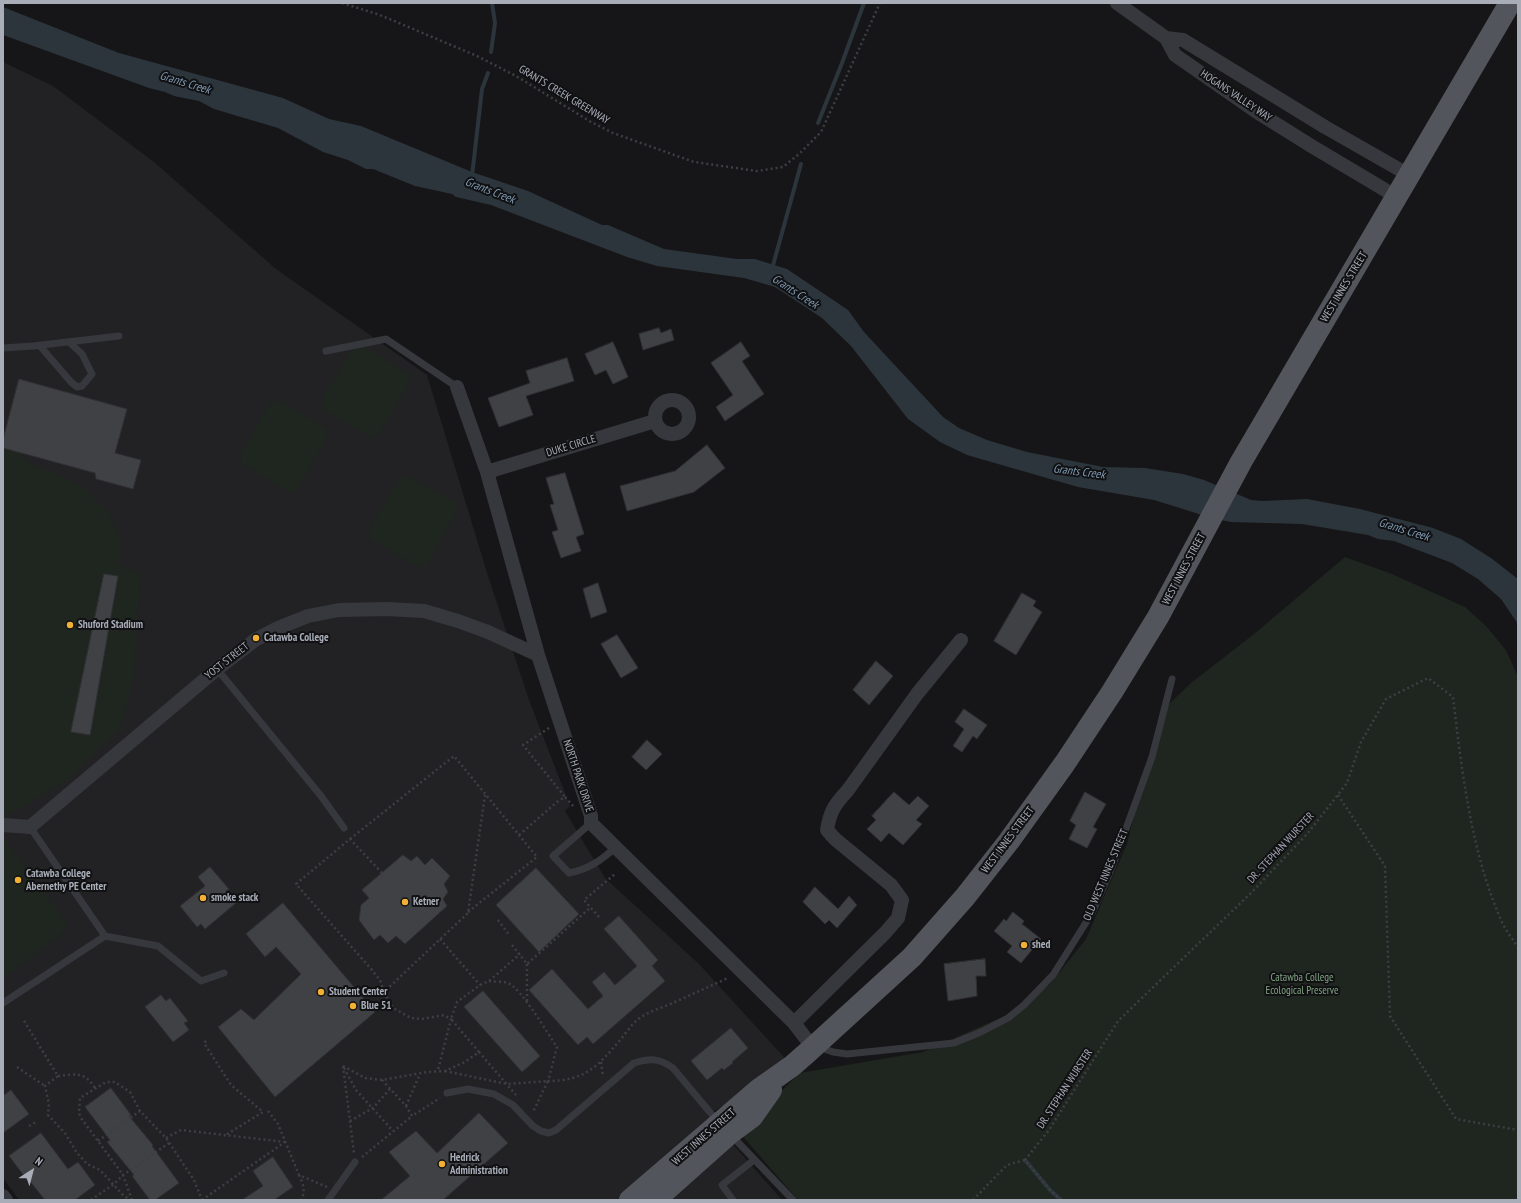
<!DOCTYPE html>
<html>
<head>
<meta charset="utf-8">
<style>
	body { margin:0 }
	#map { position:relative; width:1521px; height:1203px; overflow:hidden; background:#161618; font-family:"PT Sans Narrow",sans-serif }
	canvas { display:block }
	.frame { position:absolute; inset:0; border:4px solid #a8adb8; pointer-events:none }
	.north { position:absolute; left:12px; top:1151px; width:40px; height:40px; -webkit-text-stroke:3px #111113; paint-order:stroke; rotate:36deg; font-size:11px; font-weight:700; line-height:16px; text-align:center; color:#a8adb8 }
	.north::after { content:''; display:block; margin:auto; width:14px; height:18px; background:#a8adb8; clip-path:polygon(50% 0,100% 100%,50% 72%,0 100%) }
</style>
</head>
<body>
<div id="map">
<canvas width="1521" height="1203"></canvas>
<div class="frame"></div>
<div class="north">N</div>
</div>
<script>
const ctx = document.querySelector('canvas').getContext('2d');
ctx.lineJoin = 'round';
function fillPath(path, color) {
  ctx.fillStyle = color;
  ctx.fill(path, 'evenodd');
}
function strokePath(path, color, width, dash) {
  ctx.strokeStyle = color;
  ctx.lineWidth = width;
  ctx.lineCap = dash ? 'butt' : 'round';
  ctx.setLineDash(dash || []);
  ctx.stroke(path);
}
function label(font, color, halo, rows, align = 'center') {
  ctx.font = font + ' "PT Sans Narrow",sans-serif';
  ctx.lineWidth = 4;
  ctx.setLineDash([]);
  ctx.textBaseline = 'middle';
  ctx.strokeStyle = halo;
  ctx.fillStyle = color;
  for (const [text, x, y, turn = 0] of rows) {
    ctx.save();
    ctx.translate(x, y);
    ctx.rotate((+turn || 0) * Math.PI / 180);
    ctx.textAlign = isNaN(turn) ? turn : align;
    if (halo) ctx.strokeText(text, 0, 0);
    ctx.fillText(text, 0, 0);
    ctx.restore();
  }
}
fillPath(new Path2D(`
	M3 62 53 86 154 162 276 269 427 375 488 576 529 700 570 806 565 811 605 878 699 964 792 1066 707 1115 782 1200H19L3 1178Z`), '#222225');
fillPath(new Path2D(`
	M362 346 408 373 410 382 379 435 371 437 324 410 322 400 352 349Z
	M280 401 326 428 327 437 297 490 289 492 242 464 240 455 270 403Z
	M3 435 30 464 39 469 50 470 84 488 110 515 119 537V564L140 574 134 677 121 727 91 756 72 777 3 819Z
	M409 476 456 503 457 512 427 565 418 567 371 540 369 530 400 478Z
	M1345 557 1392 574 1465 607 1486 626 1506 650 1518 677 1517 851 1518 854V1200H798L739 1132 800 1073 923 1052 1009 1014 1050 984 1086 939 1127 844 1151 747 1170 703 1191 683 1254 634Z
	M3 837 68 925 61 934 3 979Z`), '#1e261f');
fillPath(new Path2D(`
	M3 7 119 53 283 98 329 119 361 126 472 172 528 191 602 225H608L664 249 737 259H755L787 269 848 310 864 332 943 417 959 428 987 440 1027 452 1103 467 1145 468 1183 474 1204 480 1251 500 1262 501 1307 499 1360 509 1433 528 1461 539 1491 558 1518 579V624L1501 599 1478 579 1452 563 1394 541 1378 539 1368 535 1302 524 1231 522 1215 519 1154 500 1078 487 967 455 940 442 908 419 851 346 822 318 775 287 744 278 657 266 627 257 491 205 456 197 452 194 415 186 373 169H366L348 160 323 152 278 128 214 109 199 101 174 96 165 92 149 88 3 35Z`), '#2c353c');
strokePath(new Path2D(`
	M491 52 495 23 492 3
	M818 123 842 63 864 3
	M472 176 482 89 488 73
	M772 269 801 164
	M1025 1160 1050 1190 1061 1200`), '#2c353c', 4);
const building = new Path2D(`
	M659 328 661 333 671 329 674 340 643 350 639 334Z
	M613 342 628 377 613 384 606 370 595 375 585 354Z
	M741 342 750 356 742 361 764 394 725 421 716 407 733 395 711 363Z
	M567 358 574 381 526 396 533 415 499 427 488 398 530 383 526 371Z
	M19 379 127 409 115 453 141 460 133 489 96 479 95 473 3 448V440Z
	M707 445 725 468 694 492 627 511 620 486 675 471Z
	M565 473 584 534 576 537 581 551 561 558 552 532 558 530 550 505 554 504 546 478Z
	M104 574 118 576 90 735 71 732Z
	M598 583 607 612 591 618 583 589Z
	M1022 593 1036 601 1033 606 1042 612 1016 655 994 641Z
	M617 635 638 668 621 678 601 644Z
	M876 661 893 676 869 705 853 690Z
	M964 709 987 725 977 739 973 736 962 752 953 746 964 729 955 722Z
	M647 740 662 754 646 770 632 757Z
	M894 792 909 805 918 796 929 806 916 820 922 824 903 845 889 833 881 842 867 829 876 820 872 816Z
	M1085 792 1106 804 1093 827 1097 829 1087 848 1069 839 1076 825 1070 821Z
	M403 855 411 861 417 856 425 865 432 858 450 876 444 884 448 892 443 899 447 906 405 944 396 936 388 943 380 935 374 940 359 920 361 905 369 898 362 890Z
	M210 867 229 889 226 891 236 903 205 929 201 924 197 927 180 906 205 886 198 877Z
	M536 868 579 914 539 952 496 905Z
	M815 887 838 909 849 896 857 905 837 928 829 920 825 924 803 902Z
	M283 903 375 1012 275 1097 218 1027 241 1009 254 1020 301 974 276 947 265 957 246 934Z
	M1013 912 1024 921 1022 924 1041 939 1021 963 1007 952 1012 946 994 931 1004 919 1006 921Z
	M619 916 658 960 652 966 665 981 593 1044 587 1037 578 1045 529 990 552 969 588 1009 603 996 592 982 604 972 615 985 637 966 604 929Z
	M985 959 986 976H976L977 996 948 1001 944 964Z
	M483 991 540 1056 522 1072 464 1007Z
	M161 995 166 1001 170 998 188 1021 184 1023 189 1030 173 1042 145 1007Z
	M731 1028 748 1048 732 1062 733 1063 724 1070 722 1068 707 1080 691 1061Z
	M111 1088 131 1115 129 1116 153 1145 152 1146 179 1183 155 1200H150L132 1176 134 1175 107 1142 110 1140 85 1107Z
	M11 1090 29 1114 3 1133V1096Z
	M479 1113 508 1143 443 1200H381L410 1176 389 1152 416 1131 437 1153Z
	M41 1133 68 1169 78 1162 95 1185 75 1200H45L29 1180 28 1181 9 1156Z
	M273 1157 293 1187 274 1200H242L263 1186 253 1171Z`);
fillPath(building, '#404145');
strokePath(building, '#303034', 1);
strokePath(new Path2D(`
	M342 3 380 15 477 56 516 76 591 122 613 133 694 162 757 171 783 167 799 154 821 132 880 3
	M549 728 523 745 565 797
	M1338 795 1385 866 1390 1016 1456 1119 1518 1130
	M519 835 557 802 565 797 573 806
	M350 839 454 756 537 857 468 912
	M382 873 350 839 296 884 372 970 380 980 384 992 468 913 485 795
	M599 917 584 900 615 874
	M498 920 510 936
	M440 939 480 985
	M512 945 527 964 591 907
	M489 981C494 982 503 981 508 983 521 988 548 1034 557 1047L548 1081C585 1081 598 1066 621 1039 626 1033 631 1025 637 1020 648 1011 662 1008 675 1002 693 994 710 986 728 978
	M384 992 393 1008 411 1018 422 1019 444 1015 451 1019 438 1070
	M527 1001V964
	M24 1021 58 1076 45 1086 49 1104 48 1115 65 1133 77 1153 87 1164 100 1170 123 1195 130 1200
	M206 1041 204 1043 231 1085 263 1112 224 1136
	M479 1052 451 1019 457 1002 480 985 489 981 520 954
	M601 1062 603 1077
	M343 1066 365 1078 382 1080 427 1072 445 1071 465 1062 479 1052 516 1095
	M343 1066 354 1153
	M17 1067 45 1086
	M344 1068 356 1090 393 1131
	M445 1071 507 1084 548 1081 533 1112
	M58 1076C76 1074 84 1071 95 1088
	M382 1080 406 1106 412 1116 440 1098
	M406 1106 420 1074
	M268 1111 278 1124 299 1175 327 1187
	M350 1121 373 1108 390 1089
	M29 1126 36 1122
	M166 1138 181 1130 285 1142
	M98 1141 140 1111
	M362 1157 412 1116
	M1025 1160 1049 1130 1118 1021 1252 892 1308 833 1347 783 1361 742 1386 699 1428 678 1453 697C1462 772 1471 853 1502 922 1506 931 1513 939 1518 948
	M299 1175C303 1183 306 1192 301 1200
	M91 1200 114 1184 123 1175 169 1143
	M132 1200 123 1175 81 1118 79 1113 80 1098 106 1082H115L130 1092 140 1111 166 1138 194 1180 202 1200
	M202 1200 285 1142
	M973 1200 1007 1165 1025 1160 1050 1190 1061 1200`), '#3d3f44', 2.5, [2, 3]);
strokePath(new Path2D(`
	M40 346 71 382 77 387 82 386 92 374 82 354 69 342
	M3 348 33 346 119 336
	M326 351 386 339 457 387
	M217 669 321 796 344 828
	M591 823 553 856 569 873C589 869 600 861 615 848
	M105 936 158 946 201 981 224 973
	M3 1003 105 936 30 827
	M819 1047 833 1052 847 1054 954 1043 981 1032 1008 1018 1024 1005 1053 975 1092 913 1111 870 1152 757 1172 679
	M447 1093 468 1089 494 1094 513 1105 533 1126 541 1131 549 1133 556 1130 634 1063C650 1058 659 1058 673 1068L718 1122
	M731 1135 793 1200
	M328 1200 355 1162
	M733 1200 722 1185 754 1160`), '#37383d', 7);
strokePath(new Path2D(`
	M1117 3 1166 38
	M1397 197 1313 147 1257 112 1175 55 1166 38 1183 40 1325 127 1409 175
	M457 387 487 472 538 655 591 816V823L794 1023 813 1048
	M655 417a17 17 0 1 1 34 0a17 17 0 1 1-34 0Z
	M487 472 655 421
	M3 825 30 827 217 669 255 640 278 628 308 616 339 610 387 609 424 611 458 621 488 632 538 655
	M794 1023 885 933 898 918 902 900 891 885 835 839 827 830C830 811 835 804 848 790L917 694 961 640
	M3 1196 6 1200`), '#37383d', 14);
strokePath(new Path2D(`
	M630 1200 758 1090 792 1066 808 1052 912 957 965 897 1009 841 1065 763 1112 692 1158 617 1241 462 1510 3
	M655 1200 729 1134 752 1117 771 1090`), '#53555c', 22);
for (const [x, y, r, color] of [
	[70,625,4,"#f2b134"],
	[256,638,4,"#f2b134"],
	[18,880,4,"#f2b134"],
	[203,898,4,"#f2b134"],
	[405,902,4,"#f2b134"],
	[1024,945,4,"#f2b134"],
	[321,992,4,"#f2b134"],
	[353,1006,4,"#f2b134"],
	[442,1164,4,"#f2b134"]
]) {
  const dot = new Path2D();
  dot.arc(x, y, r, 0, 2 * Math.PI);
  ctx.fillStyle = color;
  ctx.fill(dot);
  strokePath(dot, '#111113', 1.5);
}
label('11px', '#a8adb8', '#111113', [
	["GRANTS CREEK GREENWAY",564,95,31],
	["HOGANS VALLEY WAY",1236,96,34],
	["WEST INNES STREET",1344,287,-59],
	["DUKE CIRCLE",571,446,-17],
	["WEST INNES STREET",1184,569,-62],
	["YOST STREET",227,661,-38],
	["NORTH PARK DRIVE",578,776,72],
	["WEST INNES STREET",1008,840,-53],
	["DR. STEPHAN WURSTER",1281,848,-47],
	["OLD WEST INNES STREET",1106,875,-67],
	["DR. STEPHAN WURSTER",1065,1089,-57],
	["WEST INNES STREET",704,1137,-41]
]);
label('bold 11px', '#a8adb8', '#111113', [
	["Shuford Stadium",78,625],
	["Catawba College",264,638],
	["Catawba College",26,874],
	["Abernethy PE Center",26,887],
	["smoke stack",211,898],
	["Ketner",413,902],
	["shed",1032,945],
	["Student Center",329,992],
	["Blue 51",361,1006],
	["Hedrick",450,1158],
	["Administration",450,1171]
], 'left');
label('11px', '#7fa381', '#111113', [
	["Catawba College",1302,978],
	["Ecological Preserve",1302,991]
]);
label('italic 12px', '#7f9bb3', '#111113', [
	["Grants Creek",185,83,17],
	["Grants Creek",490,191,21],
	["Grants Creek",795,292,33],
	["Grants Creek",1079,472,7],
	["Grants Creek",1404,530,17]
]);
</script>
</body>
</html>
